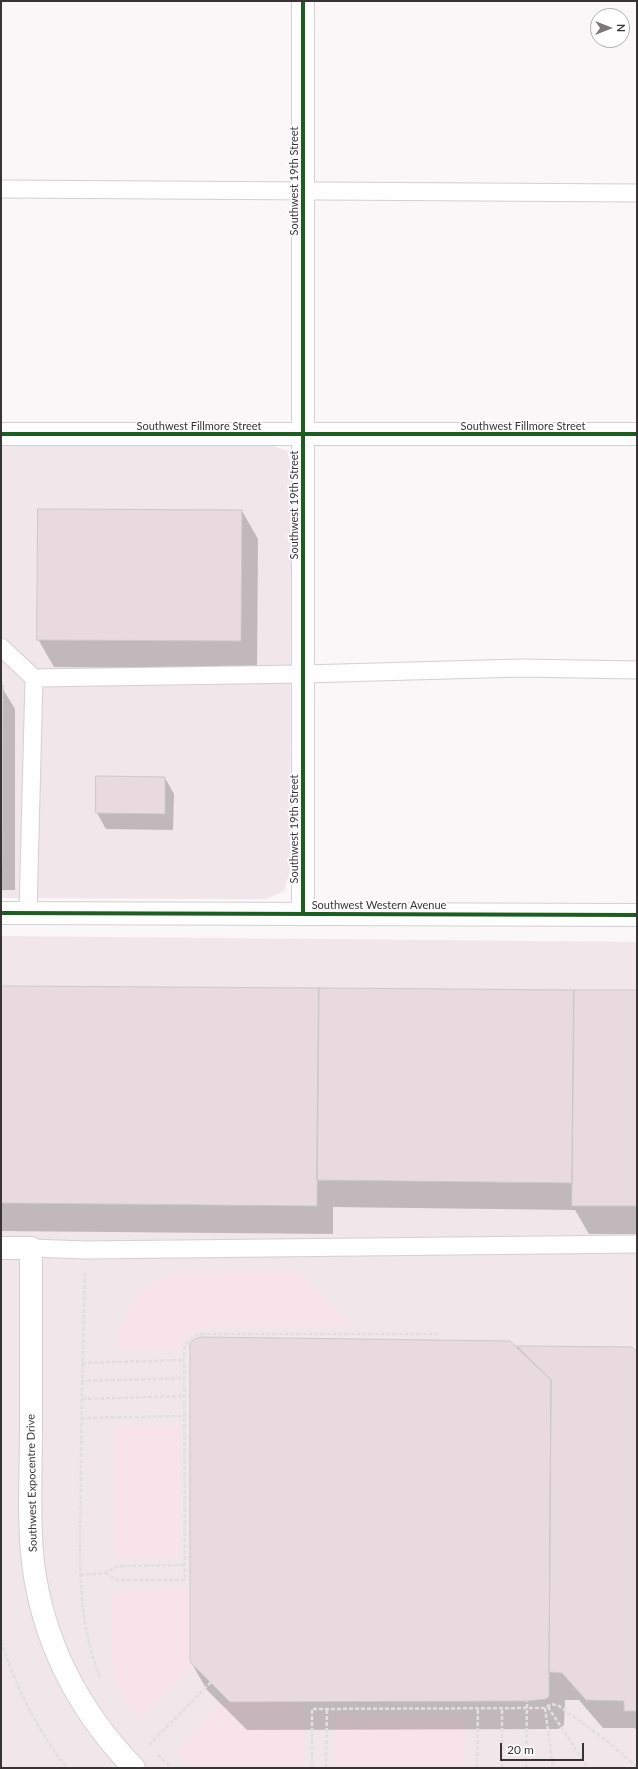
<!DOCTYPE html>
<html>
<head>
<meta charset="utf-8">
<style>
	body { margin:0 }
	#map { position:relative; width:638px; height:1769px; overflow:hidden; background:#fbf6f8; font-family:Lato,sans-serif }
	canvas { display:block }
	.frame { position:absolute; inset:0; border:2px solid #383436; pointer-events:none }
	.north { position:absolute; left:590px; top:8px; width:40px; height:40px; box-sizing:border-box; background:#fff; border:1px solid #afaeaf; border-radius:50%; rotate:90deg; font-size:11px; font-weight:700; line-height:16px; text-align:center; color:#383436 }
	.north::after { content:''; display:block; margin:auto; width:14px; height:18px; background:#7c787a; clip-path:polygon(50% 0,100% 100%,50% 72%,0 100%) }
	.scale { position:absolute; left:500px; top:1743px; width:84px; height:18px; box-sizing:border-box; border:2px solid #383436; border-top:0; padding-left:5px; font-size:12px; line-height:14px; white-space:nowrap; color:#383436; -webkit-text-stroke:3px #fff; paint-order:stroke }
</style>
</head>
<body>
<div id="map">
<canvas width="638" height="1769"></canvas>
<div class="frame"></div>
<div class="north">N</div>
<div class="scale">20 m</div>
</div>
<script>
const ctx = document.querySelector('canvas').getContext('2d');
ctx.lineJoin = 'round';
function fillPath(path, color) {
  ctx.fillStyle = color;
  ctx.fill(path, 'evenodd');
}
function strokePath(path, color, width, dash) {
  ctx.strokeStyle = color;
  ctx.lineWidth = width;
  ctx.lineCap = dash ? 'butt' : 'round';
  ctx.setLineDash(dash || []);
  ctx.stroke(path);
}
function label(font, color, halo, rows, align = 'center') {
  ctx.font = font + ' Lato,sans-serif';
  ctx.lineWidth = 3.5;
  ctx.setLineDash([]);
  ctx.textBaseline = 'middle';
  ctx.strokeStyle = halo;
  ctx.fillStyle = color;
  for (const [text, x, y, turn = 0] of rows) {
    ctx.save();
    ctx.translate(x, y);
    ctx.rotate((+turn || 0) * Math.PI / 180);
    ctx.textAlign = isNaN(turn) ? turn : align;
    if (halo) ctx.strokeText(text, 0, 0);
    ctx.fillText(text, 0, 0);
    ctx.restore();
  }
}
fillPath(new Path2D(`
	M1 445 274 446 287 451 291 466 290 871 284 891 266 899H244L1 898Z
	M1 936 637 942V1768H1Z`), '#f1e6ea');
fillPath(new Path2D(`
	M298 1271 354 1327H199V1333C187 1334 184 1339 178 1349L117 1350C119 1316 139 1282 176 1274 193 1270 212 1272 230 1271 253 1271 275 1271 298 1271Z
	M179 1426V1558H117L114 1554V1427Z
	M190 1588V1662L194 1666 142 1717C136 1710 128 1704 123 1696 106 1672 113 1624 113 1596L117 1591Z
	M226 1698 303 1701 304 1768H194L176 1752Z
	M336 1715 466 1717 465 1768H335Z`), '#f9e3eb');
fillPath(new Path2D(`
	M242 511 258 539 257 669 54 667 38 639Z
	M1 686 15 709V890H1Z
	M165 778 174 794 173 830 106 829 97 813Z
	M1 987 637 991V1234H589L575 1210 333 1207V1234L1 1231Z
	M516 1347 631 1348 637 1353V1731L635 1728H603L579 1700H565L564 1725 558 1729 247 1730 207 1690 191 1662Z`), '#0003');
const building = new Path2D(`
	M38 509 242 510 241 641 37 640Z
	M1 685H3L2 867H1Z
	M96 776 165 777V814L96 813Z
	M1 986 319 988 317 1206 1 1203Z
	M319 988 574 990 572 1183 317 1180Z
	M574 990H637V1206H572Z
	M201 1337 510 1341 551 1380 549 1672V1696L546 1699 527 1701 230 1702 190 1662V1343L195 1339Z
	M517 1346 632 1347 637 1352V1711H624V1701L586 1700 562 1673 549 1672 551 1380Z`);
fillPath(building, '#e8dadf');
strokePath(building, '#cdc9ca', 1);
const service = new Path2D(`
	M1 189 637 193
	M1 647 34 678
	M28 913 34 678 303 674 521 668 637 670
	M31 1248 86 1250 637 1244`);
const minor = new Path2D(`
	M303 1V914
	M1 434H637
	M1 1248H31C31 1308 31 1369 31 1429 31 1473 28 1519 33 1563 43 1642 79 1711 134 1768`);
const tertiary = new Path2D(`
	M1 913 637 915`);
strokePath(service, '#d3d0d1', 19);
strokePath(minor, '#d3d0d1', 24);
strokePath(tertiary, '#d3d0d1', 24);
strokePath(new Path2D(`
	M85 1273C83 1343 81 1413 81 1482 80 1547 75 1616 100 1677
	M82 1363 184 1360
	M81 1381 185 1378
	M82 1399 185 1396
	M81 1418 185 1416
	M105 1573 117 1580H185L184 1349C188 1340 191 1336 201 1334H439
	M80 1575 105 1573 118 1566 185 1565
	M1 1641C16 1687 37 1730 67 1768
	M548 1707 588 1768
	M545 1708 553 1768
	M149 1745 211 1682
	M158 1755 172 1768
	M312 1768V1709L544 1708 552 1704 559 1706 607 1741 637 1767
	M326 1768 327 1709
	M477 1768 478 1708
	M502 1768V1708
	M526 1768 527 1701`), '#e1dfdf', 2.5, [4, 2]);
strokePath(service, '#fefefe', 17);
strokePath(minor, '#fefefe', 22);
strokePath(tertiary, '#fefefe', 22);
strokePath(new Path2D(`
	M303 1V914
	M1 434H637
	M1 913 637 915`), '#1b5e20', 4);
label('11px', '#383436', '#fff', [
	["Southwest 19th Street",294,181,-90],
	["Southwest Fillmore Street",199,426],
	["Southwest Fillmore Street",523,426],
	["Southwest 19th Street",294,505,-90],
	["Southwest 19th Street",294,829,-90],
	["Southwest Western Avenue",379,905],
	["Southwest Expocentre Drive",32,1483,-91]
]);
</script>
</body>
</html>
